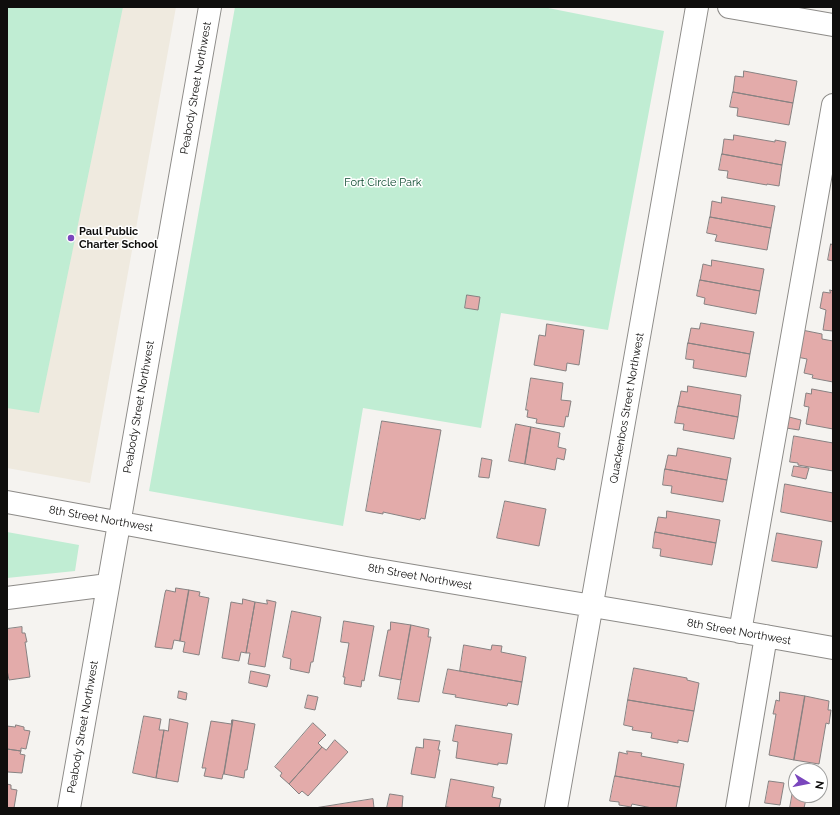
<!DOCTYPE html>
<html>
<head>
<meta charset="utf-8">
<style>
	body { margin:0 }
	#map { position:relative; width:840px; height:815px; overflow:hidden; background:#f5f3f0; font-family:Raleway,sans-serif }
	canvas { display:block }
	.frame { position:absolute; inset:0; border:8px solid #0f0e0d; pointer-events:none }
	.north { position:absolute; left:788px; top:763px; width:40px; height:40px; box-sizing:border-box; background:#fff; border:1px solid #9f9f9e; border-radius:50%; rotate:100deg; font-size:11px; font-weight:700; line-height:16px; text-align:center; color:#0f0e0d }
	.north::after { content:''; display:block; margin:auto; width:14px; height:18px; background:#7a46bd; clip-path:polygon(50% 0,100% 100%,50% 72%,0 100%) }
</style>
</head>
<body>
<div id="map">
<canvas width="840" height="815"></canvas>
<div class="frame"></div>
<div class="north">N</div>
</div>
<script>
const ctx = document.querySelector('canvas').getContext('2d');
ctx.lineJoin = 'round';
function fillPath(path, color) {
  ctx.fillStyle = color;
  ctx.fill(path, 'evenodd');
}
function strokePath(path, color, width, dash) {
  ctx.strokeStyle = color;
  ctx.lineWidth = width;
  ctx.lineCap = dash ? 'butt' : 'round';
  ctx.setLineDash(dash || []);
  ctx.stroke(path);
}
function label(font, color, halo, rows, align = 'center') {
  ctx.font = font + ' Raleway,sans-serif';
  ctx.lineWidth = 3;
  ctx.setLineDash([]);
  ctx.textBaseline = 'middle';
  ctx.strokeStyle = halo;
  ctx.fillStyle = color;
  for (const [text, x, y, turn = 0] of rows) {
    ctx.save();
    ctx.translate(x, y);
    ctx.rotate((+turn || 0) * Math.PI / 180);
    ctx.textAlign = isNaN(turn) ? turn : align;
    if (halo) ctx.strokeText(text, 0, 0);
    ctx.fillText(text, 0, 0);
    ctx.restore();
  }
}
fillPath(new Path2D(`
	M7 7H176L90 483 7 468Z`), '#efeadf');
fillPath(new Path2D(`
	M7 7H123L39 413 7 408Z
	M235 7H543L664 31 608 330 501 313 481 428 363 408 343 526 149 491Z
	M7 532 79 545 75 571 7 578Z`), '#c0edd3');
const building = new Path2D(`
	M744 71 797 81 793 103 733 92 735 76 743 77Z
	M733 92 793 103 789 125 737 116 738 108 730 107Z
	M734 135 775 142V140L786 142 782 165 722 154 724 139 733 140Z
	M722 154 782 165 779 186 767 184V185L727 178 728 171 719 170Z
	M722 197 775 206 771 228 710 217 712 201 721 203Z
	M710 217 771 228 767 250 715 241 717 235 707 233Z
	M831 244 833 245V261L828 260Z
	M712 260 764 269 760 291 700 280 703 264 711 266Z
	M700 280 760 291 756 314 704 304 705 298 697 296Z
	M830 290 833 291V331L823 330 826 310 820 308 823 292 830 293Z
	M467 295 480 297 478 310 465 308Z
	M701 323 754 332 750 354 688 343 691 328 699 329Z
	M547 324 584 330 579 365 567 363 566 371 534 365 539 335 545 336Z
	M802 330 822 334V339L833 341V382L812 378 813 375 804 373 807 359 797 357Z
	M688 343 750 354 746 377 693 368 694 360 686 359Z
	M531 378 563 383 561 400 571 401 568 417 566 416 564 427 536 423 537 419 527 417 528 410H526Z
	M688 386 741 395 738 417 678 406 681 391 687 392Z
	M812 389 833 393V429L806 424 809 407 804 406 806 393 811 394Z
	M678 406 738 417 734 439 683 430 684 424 675 423Z
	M789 417 801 420 799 430 786 428Z
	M382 421 441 430 425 519 421 518 420 520 383 512V514L366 511Z
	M516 424 531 427 525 464 509 461Z
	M531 427 560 433 558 447 566 449 564 460 557 458 555 470 525 464Z
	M794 436 833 443V471L798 465V463L790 462Z
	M678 448 731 458 727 480 665 469 668 455 676 456Z
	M482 458 492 460 489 478 479 477Z
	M794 466 809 468 806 479 792 476Z
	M665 469 727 480 723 502 671 493 672 486 663 485Z
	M785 484 833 493V522L781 512Z
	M505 501 546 509 539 546 497 538Z
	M667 511 720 520 716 543 655 532 658 517 666 518Z
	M655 532 716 543 712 565 660 556 661 549 653 548Z
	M777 533 822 541 817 568 772 561Z
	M176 588 189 590 180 641 174 640 172 649 155 647 165 593 166 590 175 592Z
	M189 590 200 592 199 596 209 598 199 655 183 652 185 642 180 641Z
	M243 599 255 602 246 653 241 652 239 661 222 658 231 602 242 604Z
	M267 600 276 602 265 667 248 664 250 653H246L255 602 267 604Z
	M292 611 321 617 313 662H311L309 673 290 669 291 659 283 657Z
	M344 621 374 626 364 681 362 680 361 687 344 684 345 677H343L349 643 341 642Z
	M391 622 411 625 401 680 379 676 388 630H390Z
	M411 625 429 629 428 637H431L419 702 398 699Z
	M22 627V633H25L27 642H25L30 677 9 680 7 670V629Z
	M464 645 491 650 492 645 502 646 501 652 526 657 522 682 460 671Z
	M634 668 687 678V680L699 683 694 711 628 700Z
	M448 669 522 682 518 705 508 703 507 706 455 697 456 695 443 693Z
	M251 671 270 675 267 687 249 683Z
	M179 691 187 693 186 700 178 698Z
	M780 692 805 696 794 760 769 755 776 714H773L776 700 779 701Z
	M308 695 318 697 315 710 305 708Z
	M805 696 829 701 828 710H831L829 724 826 723 819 764 794 760Z
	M628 700 694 711 688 742 678 740V743L651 738 652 733 632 730 633 727 624 725Z
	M144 716 161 719 159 730H164L156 778 133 773Z
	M170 719 188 723 178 782 156 778 164 730 168 731Z
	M232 720H233L224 774H223L222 779 204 776 206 768H202L211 721 231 724Z
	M233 720 255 724 247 770H245L244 778 224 774Z
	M313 723 326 735 318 743 322 747 289 784 280 776 282 773 275 767Z
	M16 725 24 727V730L30 731 26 749 21 748V751L7 749V726L15 727Z
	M456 725 512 734 507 764 498 763V765L456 758 458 742 453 741Z
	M424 739 440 741 438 750H440L435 778 411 774 416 747 423 748Z
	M335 740 348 752 308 796 302 791 299 794 289 784 322 747 326 750Z
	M7 749 21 751 20 754 25 755 22 773 8 772Z
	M627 751 642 753 641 756 684 764 680 787 615 776 619 752 627 754Z
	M615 776 680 787 676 808H652L632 804 631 807 619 805V802L610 801Z
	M451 779 494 787 492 797 501 799 499 808H454L446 807Z
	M769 781 784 783 780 805 765 803Z
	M7 784 11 785V789L17 790 14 808H7Z
	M794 785H796V795H807L804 808H790Z
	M390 794 403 796 402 808H387Z
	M373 799 374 808H315Z`);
fillPath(building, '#e3abaa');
strokePath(building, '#878282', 1);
const minor = new Path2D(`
	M729 7 833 25
	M7 502 366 568 658 617 833 648
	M7 598 108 585
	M740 632 833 105
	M69 808 210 7
	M556 808 697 7
	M737 808 766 636`);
strokePath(minor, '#8d8b88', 24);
strokePath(minor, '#fff', 22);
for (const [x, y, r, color] of [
	[71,238,4,"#7a46bd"]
]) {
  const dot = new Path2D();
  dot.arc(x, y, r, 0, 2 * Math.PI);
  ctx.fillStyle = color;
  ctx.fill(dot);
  strokePath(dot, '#fff', 1.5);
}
label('11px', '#0f0e0d', '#fff', [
	["Peabody Street Northwest",196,88,-80],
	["Peabody Street Northwest",139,407,-80],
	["Quackenbos Street Northwest",627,408,-80],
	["8th Street Northwest",101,519,10],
	["8th Street Northwest",420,577,10],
	["8th Street Northwest",739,632,10],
	["Peabody Street Northwest",83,727,-80]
]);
label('11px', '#0c4a2f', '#fff', [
	["Fort Circle Park",383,183]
]);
label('bold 11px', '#0f0e0d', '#fff', [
	["Paul Public",79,232],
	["Charter School",79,245]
], 'left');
</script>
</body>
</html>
